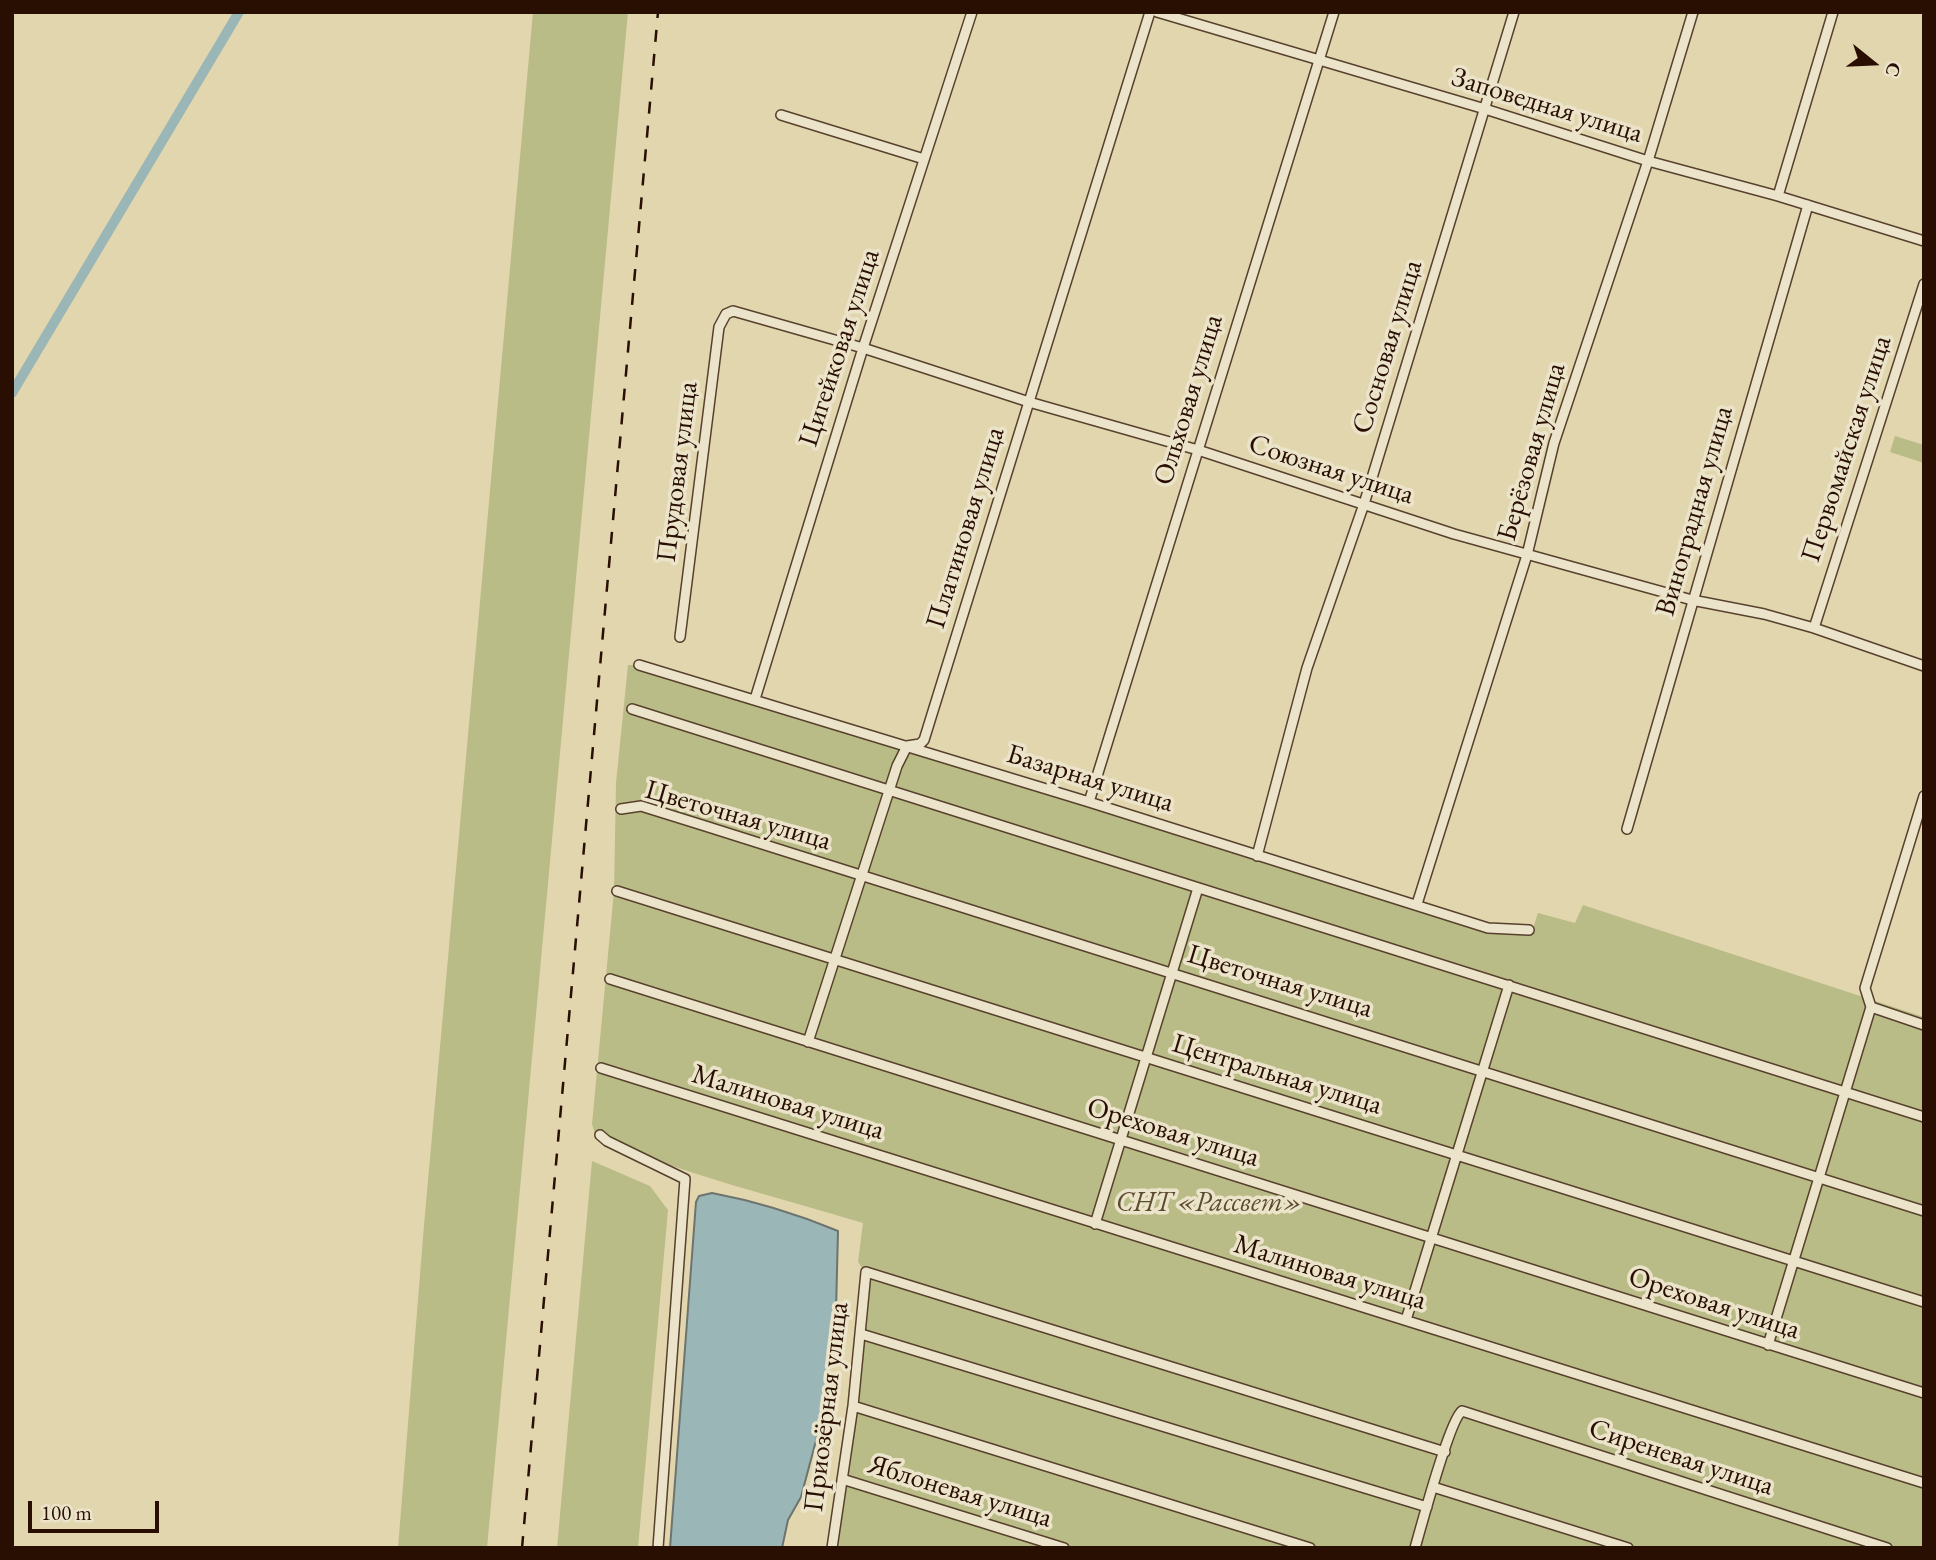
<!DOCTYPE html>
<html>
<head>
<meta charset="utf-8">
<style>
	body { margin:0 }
	#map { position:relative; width:1936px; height:1560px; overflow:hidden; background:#e2d6ae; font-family:"EB Garamond",serif }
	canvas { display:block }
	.frame { position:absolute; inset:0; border:14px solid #290f02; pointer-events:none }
	.north { position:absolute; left:1838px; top:28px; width:70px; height:70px; -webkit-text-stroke:5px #ece4ca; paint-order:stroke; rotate:108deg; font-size:19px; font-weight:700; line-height:28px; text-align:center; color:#290f02 }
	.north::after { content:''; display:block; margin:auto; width:24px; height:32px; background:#290f02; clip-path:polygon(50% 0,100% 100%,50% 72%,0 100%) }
	.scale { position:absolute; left:28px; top:1501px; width:131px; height:32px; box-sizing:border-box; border:4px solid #290f02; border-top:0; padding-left:9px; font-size:21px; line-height:24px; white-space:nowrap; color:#290f02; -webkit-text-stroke:5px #ece4ca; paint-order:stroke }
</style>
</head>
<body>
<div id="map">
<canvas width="1936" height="1560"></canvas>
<div class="frame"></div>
<div class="north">С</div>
<div class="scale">100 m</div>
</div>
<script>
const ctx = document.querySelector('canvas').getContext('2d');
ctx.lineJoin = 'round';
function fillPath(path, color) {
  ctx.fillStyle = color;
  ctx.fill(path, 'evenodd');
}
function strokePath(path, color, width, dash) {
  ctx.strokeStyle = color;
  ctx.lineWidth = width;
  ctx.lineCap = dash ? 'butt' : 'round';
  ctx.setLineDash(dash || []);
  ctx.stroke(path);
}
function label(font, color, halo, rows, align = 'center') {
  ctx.font = font + ' "EB Garamond",serif';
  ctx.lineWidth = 7;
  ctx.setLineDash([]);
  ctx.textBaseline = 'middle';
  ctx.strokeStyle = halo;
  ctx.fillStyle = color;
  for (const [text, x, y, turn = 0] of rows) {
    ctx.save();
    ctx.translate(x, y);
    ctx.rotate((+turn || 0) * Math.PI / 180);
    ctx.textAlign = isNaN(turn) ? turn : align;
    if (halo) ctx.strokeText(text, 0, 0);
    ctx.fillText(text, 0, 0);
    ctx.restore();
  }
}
fillPath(new Path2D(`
	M533 12H628L487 1548H398L424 1225Z
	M1895 436 1924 445V463L1890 452Z
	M628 665H639L1488 928 1532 931 1538 913 1575 923 1583 905 1924 1017V1548H832L866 1273 858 1262 863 1223C775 1197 687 1174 601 1141L595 1134 592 1124 614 891 616 783Z
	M592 1161 650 1186 668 1210 638 1548H557Z`), '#b9bc86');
const water = new Path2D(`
	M712 1193C755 1201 797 1214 838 1231L836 1311 822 1418 801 1497 788 1520 782 1548H670L696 1202 699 1196Z`);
fillPath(water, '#9bb6b6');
strokePath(water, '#6d736e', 2);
strokePath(new Path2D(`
	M12 393 239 12`), '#9bb6b6', 10);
const minor = new Path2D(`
	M1157 12 1485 109 1648 161 1778 196 1924 241
	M781 115 924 159
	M1778 196 1833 12
	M1814 628 1924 284
	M680 637 719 327 726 314 733 311 863 348 1029 402 1198 450 1454 534 1692 600 1764 614 1814 628 1924 666
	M639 665 1089 802 1488 928 1529 930
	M755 699 863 348 972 12
	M632 709 1924 1117
	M1089 802 1334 12
	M621 809 641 806 702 825 1924 1211
	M1627 829 1808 205
	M1257 856 1307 668 1364 504 1514 12
	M617 891 1924 1302
	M1417 904 1527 555 1554 443 1648 161 1693 12
	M610 979 1924 1393
	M1871 1007 1924 1025
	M808 1042 897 766 907 746 920 744 924 740 1150 12
	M601 1068 1924 1483
	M600 1135 607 1141 685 1179 658 1548
	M1095 1224 1198 888
	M1406 1320 1509 985
	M861 1334 1427 1507
	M1768 1345 1871 1007 1865 988 1924 796
	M853 1406 1310 1548
	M842 1479 1064 1548
	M1433 1487 1628 1548
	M832 1548 853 1406 866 1272 1445 1452
	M1415 1548C1421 1527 1450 1419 1462 1411L1887 1548`);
strokePath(minor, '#57412d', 12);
strokePath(minor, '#ece4ca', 9);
strokePath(new Path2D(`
	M522 1548 658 12`), '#290f02', 2.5, [12, 12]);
label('28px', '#290f02', '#ece4ca', [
	["Заповедная улица",1547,106,17],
	["Сосновая улица",1388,347,-73],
	["Цигейковая улица",840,348,-72],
	["Ольховая улица",1189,400,-73],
	["Первомайская улица",1847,449,-72],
	["Берёзовая улица",1532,452,-74],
	["Союзная улица",1331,470,18],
	["Прудовая улица",678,472,-83],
	["Виноградная улица",1695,511,-74],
	["Платиновая улица",966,528,-73],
	["Базарная улица",1090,779,17],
	["Цветочная улица",738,816,16],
	["Цветочная улица",1280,982,17],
	["Центральная улица",1277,1075,17],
	["Малиновая улица",788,1103,17],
	["Ореховая улица",1173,1133,17],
	["Малиновая улица",1330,1273,17],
	["Ореховая улица",1714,1304,18],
	["Приозёрная улица",827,1407,-83],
	["Сиреневая улица",1681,1458,18],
	["Яблоневая улица",960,1492,17]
]);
label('italic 28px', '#5b4c30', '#ece4ca', [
	["СНТ «Рассвет»",1209,1203]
]);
</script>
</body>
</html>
